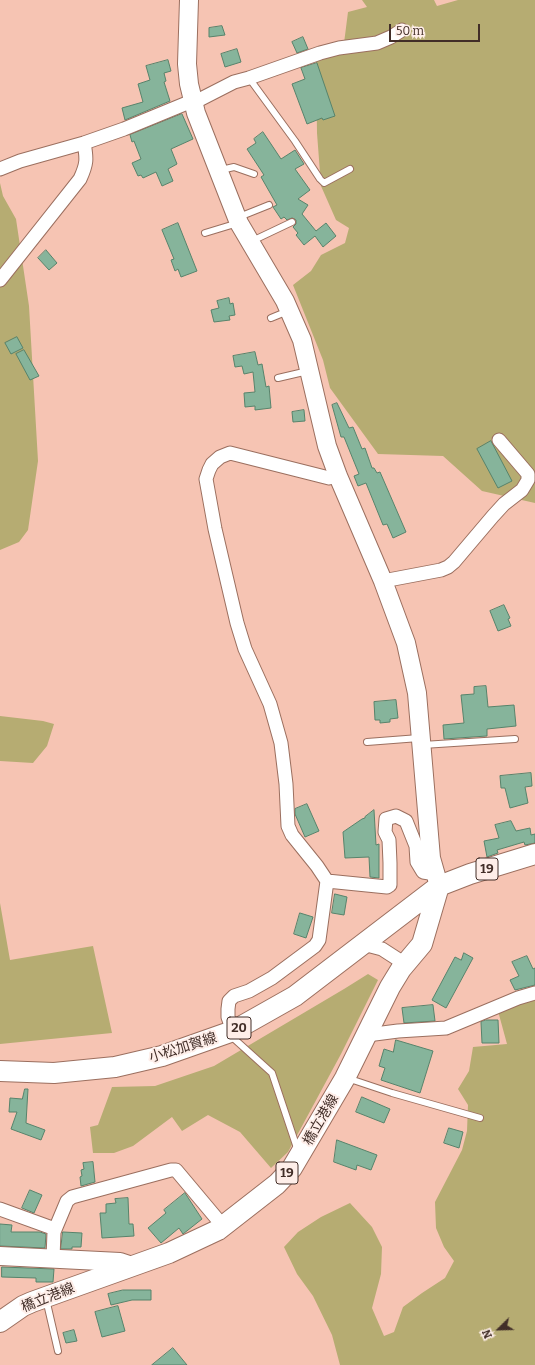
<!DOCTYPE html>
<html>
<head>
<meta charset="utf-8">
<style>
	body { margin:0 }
	#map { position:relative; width:535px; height:1365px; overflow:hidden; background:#f6c4b3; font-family:Bitter,serif }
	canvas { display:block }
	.north { position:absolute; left:479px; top:1309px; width:40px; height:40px; -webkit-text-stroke:3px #feeee9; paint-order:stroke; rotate:247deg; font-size:11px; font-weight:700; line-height:16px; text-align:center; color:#422e28 }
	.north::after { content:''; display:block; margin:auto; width:14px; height:18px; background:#422e28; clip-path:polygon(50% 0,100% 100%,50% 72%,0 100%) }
	.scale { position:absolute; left:389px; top:24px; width:91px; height:18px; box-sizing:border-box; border:2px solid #422e28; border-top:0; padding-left:5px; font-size:12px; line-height:14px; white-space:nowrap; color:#422e28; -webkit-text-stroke:3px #feeee9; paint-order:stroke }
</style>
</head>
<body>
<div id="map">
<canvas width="535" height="1365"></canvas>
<div class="north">N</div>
<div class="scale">50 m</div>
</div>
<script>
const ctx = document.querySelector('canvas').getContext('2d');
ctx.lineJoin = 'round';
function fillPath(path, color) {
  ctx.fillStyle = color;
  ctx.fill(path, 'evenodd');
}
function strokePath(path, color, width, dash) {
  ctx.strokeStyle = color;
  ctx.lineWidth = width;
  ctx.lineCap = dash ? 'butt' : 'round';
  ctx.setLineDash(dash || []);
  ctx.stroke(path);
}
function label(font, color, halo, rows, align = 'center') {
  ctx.font = font + ' Bitter,"Noto Sans JP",serif';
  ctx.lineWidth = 4;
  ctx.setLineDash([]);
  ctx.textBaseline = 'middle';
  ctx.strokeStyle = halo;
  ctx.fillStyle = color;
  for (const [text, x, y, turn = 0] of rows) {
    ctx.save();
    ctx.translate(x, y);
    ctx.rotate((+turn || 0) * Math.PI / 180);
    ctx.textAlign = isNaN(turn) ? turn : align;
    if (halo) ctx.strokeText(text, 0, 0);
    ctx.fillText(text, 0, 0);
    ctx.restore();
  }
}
fillPath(new Path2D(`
	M362 0H434L437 6 458 0H535V503L482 491 443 456 378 454 330 388 323 360 293 285 311 271 321 255 345 243 349 228 336 220 321 186 317 133 316 57 343 51 348 12 367 7Z
	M0 183 3 196 16 219 29 306 38 461 28 530 19 542 0 550Z
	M0 716 43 721 54 724 47 746 33 763 0 761Z
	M0 903 10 960 93 946 112 1033 0 1044Z
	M368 974 378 980 341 1054 288 1152 271 1168 240 1132 208 1115 182 1131 172 1117 133 1146 114 1153H93L90 1127 98 1125 112 1087 155 1086 214 1066 344 989Z
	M535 999V1365H340L332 1335 313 1296 297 1274 284 1247 298 1232 321 1217 350 1203 372 1227 382 1247 381 1274 372 1308 384 1336 394 1332 403 1307 422 1293 445 1278 454 1261 444 1247 436 1228 435 1202 462 1150 467 1131 468 1105 458 1089 469 1071 473 1047 507 1044 498 1011Z`), '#b6ac72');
const building = new Path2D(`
	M222 26 225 35 209 37V28Z
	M303 37 308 49 297 53 292 42Z
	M237 49 241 62 225 67 221 54Z
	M168 60 171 71 164 73 166 81 164 82 170 101 125 120 122 108 143 102 138 84 150 80 146 66Z
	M317 63 335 116 323 120 322 118 307 124 292 84 305 79 301 68Z
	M182 114 193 139 171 149 177 164 168 169 173 181 162 186 156 172 143 178 141 175 138 176 132 163 141 159 134 141 132 142 130 135Z
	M263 132 281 159 295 150 304 164 295 169 310 190 298 199 308 205 302 214 316 231 326 223 336 236 323 247 315 236 304 245 296 235 298 233 293 227 296 224V220L292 218 287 220 284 217 281 219 273 207 277 205 261 177 264 175 247 149 256 143 254 139Z
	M178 223 197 271 181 277 178 269 175 271 171 260 174 259 162 230Z
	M46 250 57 263 49 270 38 258Z
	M229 298 230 304 233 303 235 315 229 316 230 320 214 322 211 310 219 308 217 301Z
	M17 337 23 348 11 354 5 343Z
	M24 350 39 376 30 380 16 354Z
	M255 352 258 365 262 364 266 387 269 386 271 408 255 410V406L245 407 244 393 255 392 253 372 244 374 242 366 235 367 233 356Z
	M337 403 349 428 353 427 362 449 365 448 372 468H374L377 473 380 472 406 532 393 538 387 524 383 525 366 483 358 486 354 476 359 474 344 437H341L332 405Z
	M304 410 305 421 293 422 292 412Z
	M491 441 512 481 498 488 477 449Z
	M504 605 510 618 508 619 511 626 498 631 490 611Z
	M486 686 488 707 514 705 516 726 487 729V736L444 739 443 725 464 723 461 695 474 694V687Z
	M396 700 398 718 390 719V722L380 723V720H375L374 702Z
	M531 773 532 786 525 787 528 803 510 808 505 788H501L500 776Z
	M307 804 319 831 305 837 295 814V809Z
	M374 810 376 845 379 844V878L370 877 369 857 345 858 343 832 362 819 365 818V817Z
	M511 821 516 831 530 828 531 835 535 834V843L525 845 524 842 497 850 498 853 487 857 484 841 499 838 495 825Z
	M335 894 347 897 344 915 332 913Z
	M300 913 313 917 306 938 294 934Z
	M464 953 473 958 446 1008 432 1000 455 957 461 960Z
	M527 956 533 969 535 968V985L515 990 510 980 519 976 512 962Z
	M433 1005 435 1021 404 1023 402 1008Z
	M486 1020H498L499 1043H482L481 1022Z
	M396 1040 433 1051 420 1093 381 1080 385 1068 379 1066 384 1049 393 1052Z
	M25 1089H28L26 1123 45 1130 41 1140 11 1129 17 1112H9L10 1098 22 1099Z
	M362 1097 390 1109 384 1123 356 1112Z
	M449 1128 463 1132 459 1148 444 1143Z
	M337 1140 377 1155 371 1170 357 1165 356 1170 334 1162Z
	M93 1162 95 1182 81 1186 80 1177 82 1176 81 1170 84 1169 83 1163Z
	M30 1190 42 1195 34 1213 22 1208Z
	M185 1193 202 1219 183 1234 179 1228 161 1243 148 1228 166 1213 164 1210Z
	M128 1198 129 1224H133L134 1236 102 1238 100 1213H106V1204L116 1203 115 1199Z
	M0 1224 12 1225 11 1232H40L46 1234 45 1248 0 1246Z
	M63 1232 82 1233 81 1247H72V1249H61Z
	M2 1267 54 1269 53 1282H36V1278L2 1277Z
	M123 1290H151V1300H132L111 1305 108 1294Z
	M118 1306 125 1331 102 1337 95 1312Z
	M74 1330 77 1341 66 1343 63 1333Z
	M173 1348 187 1365H152Z`);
fillPath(building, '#86b49b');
strokePath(building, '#57836b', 1);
const lane = new Path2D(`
	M249 78 295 141 320 179 324 183 350 169
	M221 170 234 167 254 174
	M239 217 269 205
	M205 233 238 223
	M252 241 292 222
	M271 318 288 311
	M278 378 308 371
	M367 742 419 738
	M423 745 515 739
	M231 1036 272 1073 298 1151
	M347 1078 392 1093 480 1118
	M46 1299 58 1351`);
const street = new Path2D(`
	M193 103 234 82 249 78 320 53 339 48 377 43 391 37 402 30
	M0 169 20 161 84 143 124 129 192 101
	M0 280 80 179C87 164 87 159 84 143
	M383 581 441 570 448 567 454 562 493 516 504 504 522 490 528 480V474L499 440
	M327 881 387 887 390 885V863L389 840 385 832 386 819 396 816 406 821 416 846 417 862 423 872 436 874
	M363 944 382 949 399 960 401 969
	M233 1031 228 1017V1009L229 1001 234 996 249 991 272 978 315 946 319 940 327 881 317 866 292 835 288 826 286 784 281 743 270 704 245 649 237 623 215 529 206 479 209 470 212 464 220 457 230 453 329 478 338 476
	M367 1035 398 1031 446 1028 518 998 535 993
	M0 1209 55 1229
	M53 1258 54 1232 67 1201 72 1197 171 1170H176L223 1226`);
const secondary = new Path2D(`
	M189 0 187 64 189 84 196 113 239 223 285 301 302 340 327 446 338 476 383 581 406 643 417 693 431 858 439 886
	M0 1256 120 1262 132 1266`);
const primary = new Path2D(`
	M0 1071 54 1073 115 1067 162 1056 233 1031 295 996 439 886 470 874 535 854
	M0 1322 23 1306 32 1302 169 1253 218 1230 277 1184 292 1168 345 1078 390 987 401 969 422 944 439 886`);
strokePath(lane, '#9b6f5f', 8);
strokePath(street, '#9b6f5f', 15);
strokePath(secondary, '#9b6f5f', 20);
strokePath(primary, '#9b6f5f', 22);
strokePath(lane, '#fff', 6);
strokePath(street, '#fff', 13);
strokePath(secondary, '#fff', 18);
strokePath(primary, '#fff', 20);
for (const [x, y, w] of [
	[487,869,22],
	[239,1028,24],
	[287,1173,22]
]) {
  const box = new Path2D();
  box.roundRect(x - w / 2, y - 11, w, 22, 3);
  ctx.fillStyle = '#feeee9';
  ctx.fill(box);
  strokePath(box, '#422e28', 1);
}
label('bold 13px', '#422e28', null, [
	["19",487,869],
	["20",239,1028],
	["19",287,1173]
]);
label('14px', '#422e28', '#feeee9', [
	["小松加賀線",183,1048,-17],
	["橋立港線",321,1120,-60],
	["橋立港線",48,1298,-22]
]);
</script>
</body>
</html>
